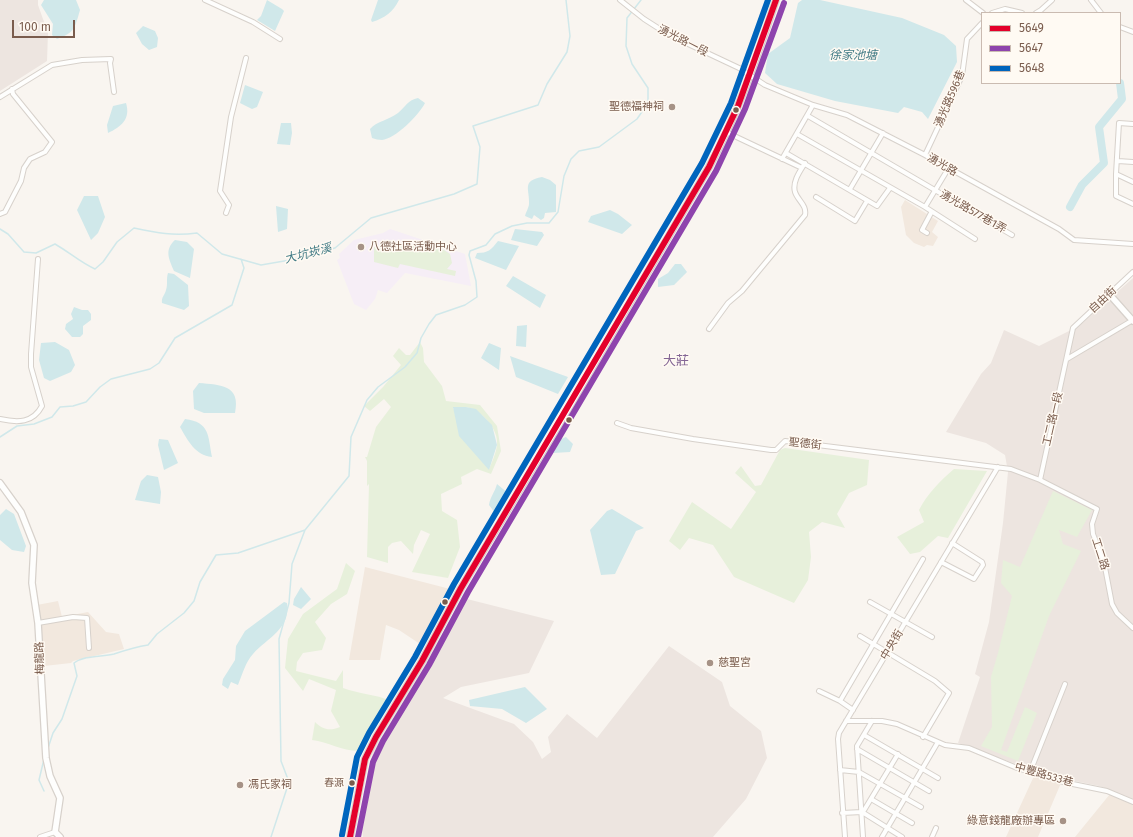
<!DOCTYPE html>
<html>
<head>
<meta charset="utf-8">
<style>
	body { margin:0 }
	#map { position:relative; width:1133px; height:837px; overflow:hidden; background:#f9f5f0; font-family:"Fira Sans",sans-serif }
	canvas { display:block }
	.legend { position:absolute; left:981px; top:12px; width:140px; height:72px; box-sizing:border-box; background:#fffaf3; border:1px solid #cabbb1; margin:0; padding:5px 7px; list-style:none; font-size:12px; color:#7a5c4d }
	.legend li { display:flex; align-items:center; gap:8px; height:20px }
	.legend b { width:20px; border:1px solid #cabbb1 }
	.scale { position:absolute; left:12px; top:20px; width:63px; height:18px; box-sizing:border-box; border:2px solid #7a5c4d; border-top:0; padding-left:5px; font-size:12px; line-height:14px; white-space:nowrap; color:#7a5c4d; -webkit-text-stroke:3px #fffaf3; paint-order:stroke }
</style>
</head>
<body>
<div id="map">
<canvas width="1133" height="837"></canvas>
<ul class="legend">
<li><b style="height:5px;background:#e4002b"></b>5649</li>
<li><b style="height:5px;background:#8e44ad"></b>5647</li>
<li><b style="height:5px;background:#0065bd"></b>5648</li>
</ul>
<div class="scale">100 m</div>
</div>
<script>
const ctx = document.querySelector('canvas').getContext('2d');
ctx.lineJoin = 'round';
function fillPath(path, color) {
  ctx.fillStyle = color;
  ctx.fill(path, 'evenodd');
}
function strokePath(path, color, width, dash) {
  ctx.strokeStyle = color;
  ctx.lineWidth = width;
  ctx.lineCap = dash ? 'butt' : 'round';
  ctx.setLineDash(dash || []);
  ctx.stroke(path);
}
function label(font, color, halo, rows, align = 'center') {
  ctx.font = font + ' "Fira Sans","Noto Sans TC",sans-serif';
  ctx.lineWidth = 3;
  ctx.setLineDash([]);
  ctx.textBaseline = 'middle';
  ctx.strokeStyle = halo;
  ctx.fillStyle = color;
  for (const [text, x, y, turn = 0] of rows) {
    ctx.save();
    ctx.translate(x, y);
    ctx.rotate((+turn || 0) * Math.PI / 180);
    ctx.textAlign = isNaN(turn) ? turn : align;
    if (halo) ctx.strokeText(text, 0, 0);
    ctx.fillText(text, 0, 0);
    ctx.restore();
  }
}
fillPath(new Path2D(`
	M905 200 938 221 932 232 938 237 933 246 927 245 924 247 914 243 906 235 901 207Z
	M365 567 454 590 420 644 399 630 386 625 380 660H349Z
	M58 601 62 617 88 612 106 632 119 634 124 649 73 661 71 663 44 666 37 605Z
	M1034 776 1061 783 1038 837H1006Z
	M1110 794 1133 804V837H1075Z`), '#f2e8de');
fillPath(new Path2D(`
	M0 0H38V5L48 33 47 61 0 91Z
	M1133 278V799L1099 786 1061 778 1016 764 958 743 980 677 975 674 989 622 1003 523 1008 472 1005 455 986 443 946 432 981 374 991 363 1004 330 1039 346 1079 326Z
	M463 598 554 621 529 673 461 687 443 698 514 724 533 742 542 759 551 752 548 737 567 714 597 738 669 646 722 682 730 706 761 731 767 758 746 799 713 837H363L361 822 368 772 373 751Z`), '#ede5e0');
fillPath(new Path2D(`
	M390 229 465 254 471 286 405 273 387 293 378 290 375 299 366 310 354 304 337 260 340 258 339 254 354 240 383 233Z`), '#f6eef6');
fillPath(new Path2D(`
	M412 244 444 250 450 254 452 263 447 269 456 271 455 276 400 264 398 268 374 262V247L405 245V251Z
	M420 342 423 348 424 362 442 386 446 401 480 405 497 426 501 451 491 474 477 469 461 477 462 484 441 494 442 511 457 520 460 547 448 578 412 572 430 534 421 530 414 545 413 554 401 541 392 543 388 547V563L367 557 369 484 367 486V461L365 457H367L376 427 391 407 384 399 370 411 364 406 383 387 401 365 393 356 399 348 406 355H410ZM466 407C481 410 499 429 497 445 496 453 492 462 489 469L453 408Z
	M785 448 869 460 867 485 849 493 837 514 845 528 822 522 809 532 811 557 808 580 794 603 734 577 713 545 689 538 680 550 669 541 692 502 731 529 756 492 735 473 741 466 755 486 761 485 780 450Z
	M954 469 987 471 948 538 938 536 920 552 910 554 897 537 924 522 919 510C928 493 940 481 954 469Z
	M1053 491 1092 510 1077 537 1059 530 1063 544 1081 551 1049 616 1001 750 1007 752 1025 707 1037 713 1018 761 981 746 992 727 991 677 998 653 1012 596 1001 583 1003 560 1020 567Z
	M346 563 355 571 347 594 331 604 315 622 326 638 322 650 303 653 297 662 296 671 336 681 343 670V688C359 694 375 694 391 701L358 751C342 751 328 742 312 740L315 722C323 730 330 731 340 727L331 711 336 690 309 679 303 691 285 668 288 639 303 614 337 589Z`), '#e7f0db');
fillPath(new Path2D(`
	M44 0H76L80 10C75 27 75 33 57 39L52 35 53 24 41 5Z
	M267 0 282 9 284 11 275 31 257 20 261 16Z
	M378 0H399C393 12 385 18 372 22L371 20Z
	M802 0H820L902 18 944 35 956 46 957 62 928 119 922 112 904 107 898 113 835 101 777 84 765 73 768 54 790 38 798 3Z
	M143 26 155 31 158 38 157 47 149 50 142 44 136 33Z
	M245 85 263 92 257 107 252 109 240 103Z
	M418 98 425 103C419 115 395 139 382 140 379 140 375 139 372 138L370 129C377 121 389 120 398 113 405 107 408 100 418 98Z
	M126 103C131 119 121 127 108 133L107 125 113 106Z
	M281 123H291L292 133 290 145 277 144Z
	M542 177 550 180 556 185V212L545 213 544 218 541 220 534 215 532 219 525 216C526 212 529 207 529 204 530 189 521 181 542 177Z
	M84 196H98L105 217 98 233 91 240 77 210Z
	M276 206 288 209 287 229 278 232Z
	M610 210 618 214 632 225 622 234 588 222 591 216Z
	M515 229 542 232 544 235 537 246 511 240Z
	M175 240 187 242 194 249 190 278 174 271C169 259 164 250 175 240Z
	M498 241 519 246 506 270 475 258 477 253C488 253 491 250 498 241Z
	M675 264H681L687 272 674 285 658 287V279L668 273Z
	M168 273 174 274 188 285 189 306 184 310 162 303C161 297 165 295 166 290 168 284 166 279 168 273Z
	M513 276 546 295 540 308 506 286Z
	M74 307 82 310H88L91 314V320L83 326V334L80 337H72L65 329 66 324 73 319 71 314Z
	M527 325 526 347 516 346 517 326Z
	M55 342 69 350 75 365 71 372 50 381 44 378 39 360 41 343Z
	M489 343 501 348 499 370 481 358Z
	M510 356 568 377 558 394 516 377Z
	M199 383C221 385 241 385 235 413H204L194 409 193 391Z
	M453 407H466L476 409 492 425 497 445 489 470 459 436Z
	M185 419C210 422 208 436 212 457 195 455 188 441 180 427Z
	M566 437 573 444 570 452 553 453 561 439Z
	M159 439 168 440 178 463 164 470 158 445Z
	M147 475 158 477 161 492 160 504 135 500 141 481Z
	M497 484 509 494 495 513 489 505C490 497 495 492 497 484Z
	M6 509 14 514 26 546 24 552 12 550 0 540V515Z
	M612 509 644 528 636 531 615 574 601 575 590 530 607 511Z
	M301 587 311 599 301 609 293 605 294 599Z
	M284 602 287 603C291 629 267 638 253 654 246 661 242 675 238 685L231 682 228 689 222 685 223 679 235 660 236 646 245 631Z
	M525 687 547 709 526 723 502 709 470 706 469 700Z`), '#d0e8ea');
strokePath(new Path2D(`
	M0 229 8 234 24 252 36 253 55 244C69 252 81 263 95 269L103 262 117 242 134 228C157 233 173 236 197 233L222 254 261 265 290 260 335 248 371 218 454 194 477 184 480 147 473 126 538 105 547 84 567 52 570 36 566 0
	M0 437 17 426 34 424 52 417 60 407 73 406 86 402 100 387 111 379 150 369 159 363 175 338 232 305 244 268 241 259
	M48 748 53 733 62 719 77 676 74 663C85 655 102 657 114 654 126 650 135 647 148 645L157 634 184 613 194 601 200 582 216 555 238 553 305 530
	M44 791 39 780 44 759
	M271 837 289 782 281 761 279 639 289 603 292 564 305 530 349 476 351 437 367 400 378 387 405 367 417 353 421 338 429 324 436 315 465 305 477 297 476 281 469 255 470 251 486 245 495 234 512 226 527 223H549L558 212 564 176 571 159 579 151 599 147 637 119 648 103V88L632 64 626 46 627 18 641 0`), '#d0e8ea', 1.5);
strokePath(new Path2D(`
	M1070 207 1082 185 1104 163 1099 127 1122 99 1120 83`), '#d0e8ea', 8);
const minor = new Path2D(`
	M205 0 253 22 280 39
	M620 0 644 19 669 35 739 68 765 85 813 105 847 115 925 155 1059 229 1074 240 1133 244
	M966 0 983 13
	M1091 0 1101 13
	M992 13 1005 9 1022 13
	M1036 13 1041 10 1052 0
	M1120 27 1133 32
	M0 97 52 65 82 60 111 59 110 63 114 92
	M808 116 1012 235
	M1133 124 1119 123 1116 174 1133 182
	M728 133 802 168
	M797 134 925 207 975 239
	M786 153 877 206 890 188
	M925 155 962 76 967 39 982 23
	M782 159 813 105
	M1118 161 1133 162
	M1116 174V196L1133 204
	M850 189 883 133
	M816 197 855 221 867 201
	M925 207 948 169
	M226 213 229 205 220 191 231 117 246 58
	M0 214 5 212 21 181 24 168 30 159 45 152 52 142 13 94 12 89
	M927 233 922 230 931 213
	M709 329 728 303 742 291 805 215C807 205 798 201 795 192 792 182 800 171 805 163
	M1067 359 1133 320
	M0 419C18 423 33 423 42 406L31 367V354L38 259
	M617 423 631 428 693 439 771 450H776L785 441 1011 469 1040 480 1097 509 1092 524 1093 534 1104 562 1112 604 1117 613 1133 628
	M1040 480 1073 328 1133 272
	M941 562 974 579 983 565 982 562 952 543
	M870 602 932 637
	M38 623 73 617 87 618 89 648
	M860 636 935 681 949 693 923 737
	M819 691 840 701 853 710
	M840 701 923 559
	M846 721H882L897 724 945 745 969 748 1017 768 1063 782 1107 791 1133 802
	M864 735 938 778
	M857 749 929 791
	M840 770 859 772 921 807
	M1030 772 1065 684
	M871 799 912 823
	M862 812 902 837
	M863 812 898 754
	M842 813 862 812
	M40 837 55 832
	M845 837 838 739 839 733 998 467
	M863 837 857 746 872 721
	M882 837 938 742
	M932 837 936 828`);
const tertiary = new Path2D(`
	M1110 295 1133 321
	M0 483 21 512 34 545 32 583 38 623 46 758 50 776 60 798 55 832 60 837
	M350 837 365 759 376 737 422 661 461 588 568 409 709 167C738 114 757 57 776 0`);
strokePath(minor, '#d7d1cb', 6);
strokePath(tertiary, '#d7d1cb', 8);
strokePath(minor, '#fefefd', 4);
strokePath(tertiary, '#fefefd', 5.5);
strokePath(new Path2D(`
	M350 837 365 759 376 737 422 661 461 588 709 167 738 106 776 0`), '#e4002b', 6);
strokePath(new Path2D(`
	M358 837 373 762 383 741 429 665 468 592 716 171 745 109 784 3`), '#8e44ad', 6);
strokePath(new Path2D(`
	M342 835 357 757 369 733 415 657 454 584 702 163 731 103 768 0`), '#0065bd', 6);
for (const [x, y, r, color] of [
	[672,107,4,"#a69286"],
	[736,110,3.5,"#7a5c4d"],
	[361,247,4,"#a69286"],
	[569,420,3.5,"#7a5c4d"],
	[445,602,3.5,"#7a5c4d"],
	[710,663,4,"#a69286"],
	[352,783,3.5,"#7a5c4d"],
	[240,785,4,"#a69286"],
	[1063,821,4,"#a69286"]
]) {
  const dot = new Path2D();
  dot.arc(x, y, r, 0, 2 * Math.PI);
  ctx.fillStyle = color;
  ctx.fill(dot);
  strokePath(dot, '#fffaf3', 1.5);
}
label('10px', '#7a5c4d', '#fffaf3', [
	["春源",344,783]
], 'right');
label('11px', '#7a5c4d', '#fffaf3', [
	["湧光路一段",683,41,27],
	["湧光路596巷",950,99,-67],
	["湧光路",942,165,30],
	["湧光路577巷1弄",973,212,30],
	["自由街",1103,300,-43],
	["工二路一段",1053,419,-77],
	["聖德街",805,444,6],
	["工二路",1100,554,72],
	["中央街",892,645,-59],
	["梅龍路",40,658,-92],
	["中豐路533巷",1044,775,16]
]);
label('11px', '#7a5c4d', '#fffaf3', [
	["聖德福神祠",664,107,"right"],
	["八德社區活動中心",369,247],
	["慈聖宮",718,663],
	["馮氏家祠",248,785],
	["綠意錢龍廠辦專區",1055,821,"right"]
], 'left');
label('italic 12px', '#437c86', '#fffaf3', [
	["徐家池塘",853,56],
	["大坑崁溪",308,254,-14]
]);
label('13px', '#846695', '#fffaf3', [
	["大莊",676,361]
]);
</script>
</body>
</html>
